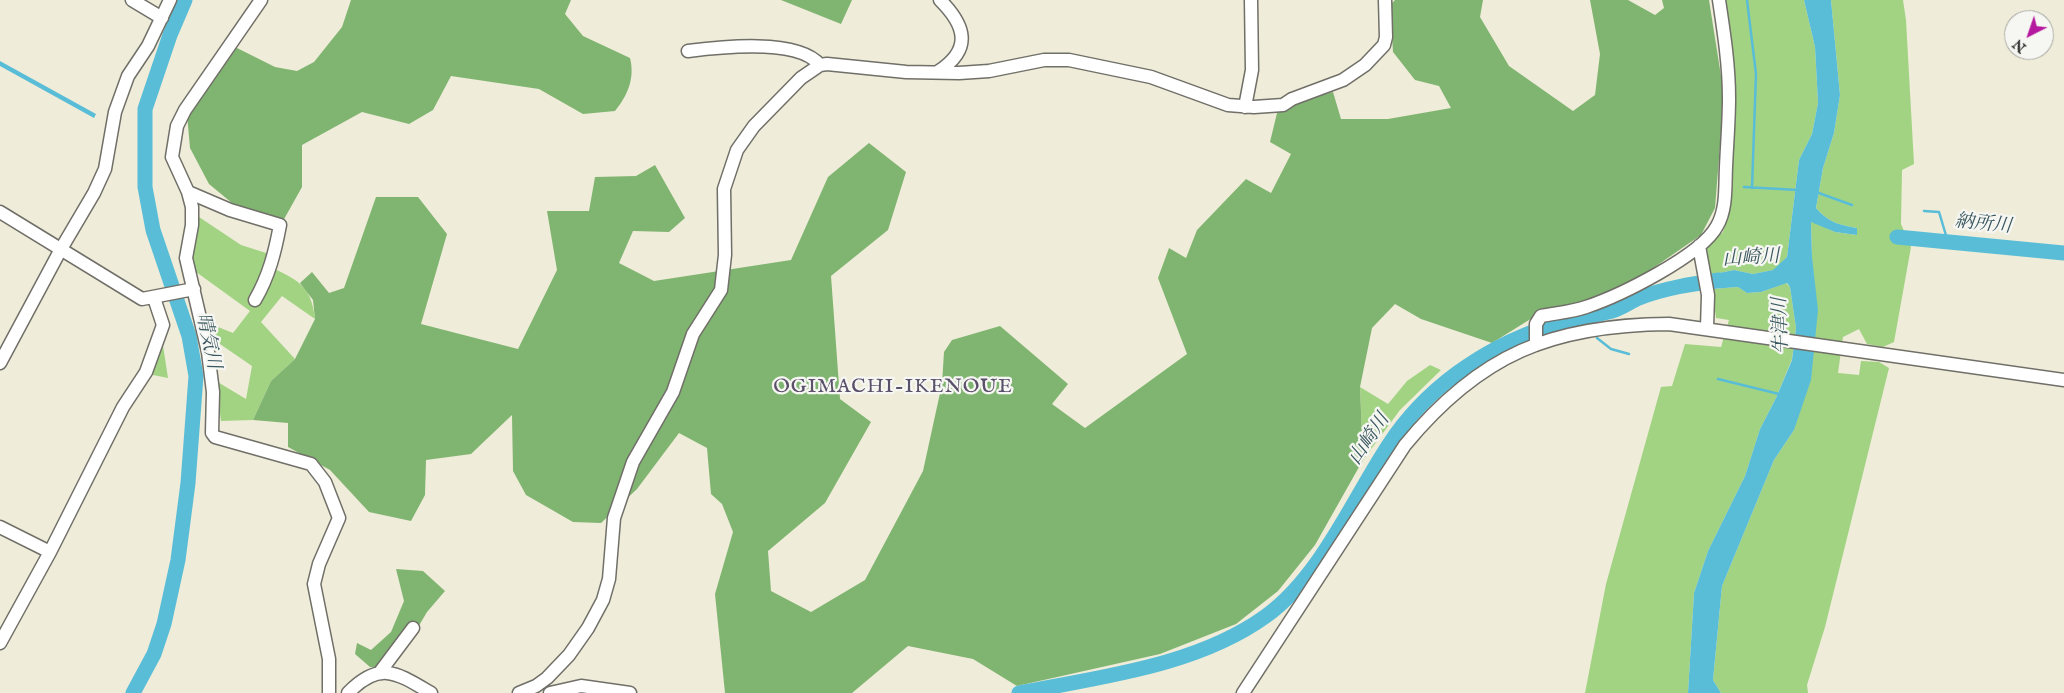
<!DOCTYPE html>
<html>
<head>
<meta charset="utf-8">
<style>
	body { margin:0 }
	#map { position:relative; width:2064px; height:693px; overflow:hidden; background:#efecd9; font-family:"IM FELL English",serif }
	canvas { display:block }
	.north { position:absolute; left:2004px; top:10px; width:50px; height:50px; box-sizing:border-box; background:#f6f6f2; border:1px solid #a5a5a2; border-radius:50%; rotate:221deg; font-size:14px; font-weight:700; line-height:20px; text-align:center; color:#2b2b2b }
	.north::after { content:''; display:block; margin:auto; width:18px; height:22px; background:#b5179e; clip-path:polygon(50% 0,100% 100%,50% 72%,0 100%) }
</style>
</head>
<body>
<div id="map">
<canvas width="2064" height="693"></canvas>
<div class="north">N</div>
</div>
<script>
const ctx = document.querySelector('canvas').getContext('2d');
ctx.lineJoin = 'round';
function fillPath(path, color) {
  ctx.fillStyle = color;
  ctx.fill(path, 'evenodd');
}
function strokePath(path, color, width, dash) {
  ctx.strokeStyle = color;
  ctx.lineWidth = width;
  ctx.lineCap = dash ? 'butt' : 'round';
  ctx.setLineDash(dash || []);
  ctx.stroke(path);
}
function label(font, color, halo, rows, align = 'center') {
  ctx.font = font + ' "IM FELL English","Noto Serif JP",serif';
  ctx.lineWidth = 4.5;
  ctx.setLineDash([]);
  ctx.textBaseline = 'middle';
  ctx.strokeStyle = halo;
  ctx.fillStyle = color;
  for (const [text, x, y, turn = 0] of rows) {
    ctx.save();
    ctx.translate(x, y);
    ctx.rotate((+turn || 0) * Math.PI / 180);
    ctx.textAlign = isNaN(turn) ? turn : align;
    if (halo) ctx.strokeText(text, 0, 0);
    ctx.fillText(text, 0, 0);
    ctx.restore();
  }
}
fillPath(new Path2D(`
	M1723 0H1804L1815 47 1818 103 1812 134 1799 160 1787 257 1774 270 1753 274 1734 270 1709 275 1703 249 1723 232 1729 213 1734 73Z
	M1831 0H1903L1906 20 1914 164 1902 170 1901 224 1911 247 1894 342 1883 347 1867 344 1859 329 1843 337 1838 373 1859 375 1861 361 1879 362 1889 368 1825 627 1807 685 1808 693H1721L1713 680 1722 586 1774 460 1794 430 1812 257 1811 221 1835 232 1857 235V228C1839 225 1828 222 1816 208L1823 168 1834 133 1840 95Z
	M196 215 241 245 266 253 267 265C296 280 311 283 315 319L282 296 261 322 295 359 271 381 253 420 221 421 216 381 246 399 252 366 217 342 210 349 203 321 233 333 250 311 192 269Z
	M1786 283 1790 287 1796 328 1792 359 1776 398 1760 429 1745 476 1708 551 1694 593 1688 693H1585L1606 584 1661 387 1672 386 1685 344 1721 347 1729 320 1716 318 1712 289 1738 287 1747 293 1761 292Z
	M160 326 168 378 143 373Z
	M1430 365 1441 370 1400 410 1363 460 1360 387 1388 404 1407 381Z`), '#a1d383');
fillPath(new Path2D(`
	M351 0H571L565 14 583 36 630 58C635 78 628 95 615 111L583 114 539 89 451 76 433 110 409 124 362 112 302 145V187L283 221 238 208 209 184 190 148 187 114 233 46 275 67 297 71 314 62 342 27Z
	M781 0H852L841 24Z
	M1395 0H1483L1480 17 1509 66 1573 111 1595 95 1600 54 1590 0H1628L1655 15 1664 8 1662 0H1709L1724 95 1715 208 1701 235 1646 273 1593 301 1537 315 1492 343 1421 319 1395 304 1372 328 1360 387 1363 460 1315 545 1278 591 1236 624 1160 654 1017 686 973 659 908 646 852 693H725L715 594 733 532 722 504 711 494 707 448 679 433 637 489 601 523 573 522 526 495 513 471 512 415 471 454 426 460 425 495 411 521 369 512 330 470 288 447V423L253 420 271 381 295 359 315 319 313 300 300 283 312 272 329 293 344 288 376 197H418L447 234 421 324 518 349 557 270 547 211H589L595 177 636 176 655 165 685 218 669 232 633 231 619 263 654 281 791 260 828 177 869 143 906 172 888 230 831 276 840 399 871 422 825 503 768 551 771 591 811 612 865 580 923 471 942 384 944 352 952 340 1000 326 1068 384 1052 404 1085 428 1187 354 1158 278 1169 248 1186 258 1197 230 1246 179 1271 193 1291 154 1270 142 1277 113 1300 100 1333 92 1341 119H1388L1451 108 1439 86 1415 80 1393 52 1390 5Z
	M396 569 423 571 445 591 427 612 411 639 388 667H370L355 654 357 643 371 650 391 632 404 601Z`), '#80b571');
fillPath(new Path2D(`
	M1804 0H1831L1840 95 1834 133 1823 168 1816 208C1828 222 1839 225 1857 228V235L1835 232 1811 222 1812 257 1818 310 1811 380 1794 430 1774 460 1722 586 1713 680 1721 693H1688L1694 593 1708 551 1745 476 1760 429 1776 398 1792 360 1796 328 1790 287 1787 283 1761 292 1747 293 1738 287 1712 289 1709 275 1734 270 1753 274 1773 270 1787 257 1799 160 1812 134 1818 103 1815 47Z
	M0 61 96 114 94 118 0 66Z`), '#59bdd7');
strokePath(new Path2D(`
	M1747 0 1756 74 1752 188
	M1744 187 1798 190
	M1816 192 1852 205
	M1924 211 1939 212 1948 242
	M1597 338 1611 349 1629 354
	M1718 379 1779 394`), '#59bdd7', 2.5);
strokePath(new Path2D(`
	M1897 237 2064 253
	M133 693 154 654 164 624 178 560 188 483 196 376 189 336 153 230 145 187V109L170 35 185 0
	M1019 693C1100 677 1197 666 1266 616 1321 576 1352 501 1388 446 1425 389 1482 349 1546 327 1567 319 1591 317 1612 311 1622 308 1630 302 1639 298 1665 288 1692 284 1719 280`), '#59bdd7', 15);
const minor = new Path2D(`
	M132 0 162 18
	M261 0 185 110 177 126 172 157 188 192 192 207V225L186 258 208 352 213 392 212 433 215 437 311 464 325 482 339 518 319 564 314 584 329 659V693
	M688 51C720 47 798 38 820 65
	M939 71C972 49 966 26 940 0
	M1245 107 1252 70 1251 0
	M188 192 230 210 280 225C275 252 269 276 255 300
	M0 212 142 299 194 289
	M1699 246 1708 295 1707 328
	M1536 345V324L1541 316C1556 313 1572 312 1586 307 1619 296 1701 256 1717 226 1727 209 1725 186 1726 167 1727 144 1729 121 1729 98 1729 65 1724 33 1719 0
	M0 363 61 249 94 193 105 169 115 112 128 76 148 46 170 0
	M0 527 50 552
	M0 643 50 552 123 407 146 372 163 325 154 298
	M380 672 413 628
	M348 693C380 660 397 673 431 693
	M519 693 536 686 547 678 569 655 588 628 603 600 609 579 614 518 633 462 673 392 693 334 721 290 725 255 724 189 737 150 754 126 801 78 820 65 827 64 906 72 959 73 989 71 1044 60H1069L1151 77 1228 105 1254 107 1283 105 1292 99 1343 80 1365 65 1384 45 1386 37 1385 0
	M550 693 581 686 630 693
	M1243 693 1405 445C1480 354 1552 325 1669 324L2064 380`);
strokePath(minor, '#706f68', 15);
strokePath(minor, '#fff', 12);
label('italic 19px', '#39575f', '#f6f6f2', [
	["納所川",1983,225,6],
	["山崎川",1751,259,-3],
	["牛津川",1782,326,-92],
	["晴気川",207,341,78],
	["山崎川",1370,440,-56]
]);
ctx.letterSpacing = '1px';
label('20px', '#5a5069', '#f6f6f2', [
	["OGIMACHI-IKENOUE",893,388]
]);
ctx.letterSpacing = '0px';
</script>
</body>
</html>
